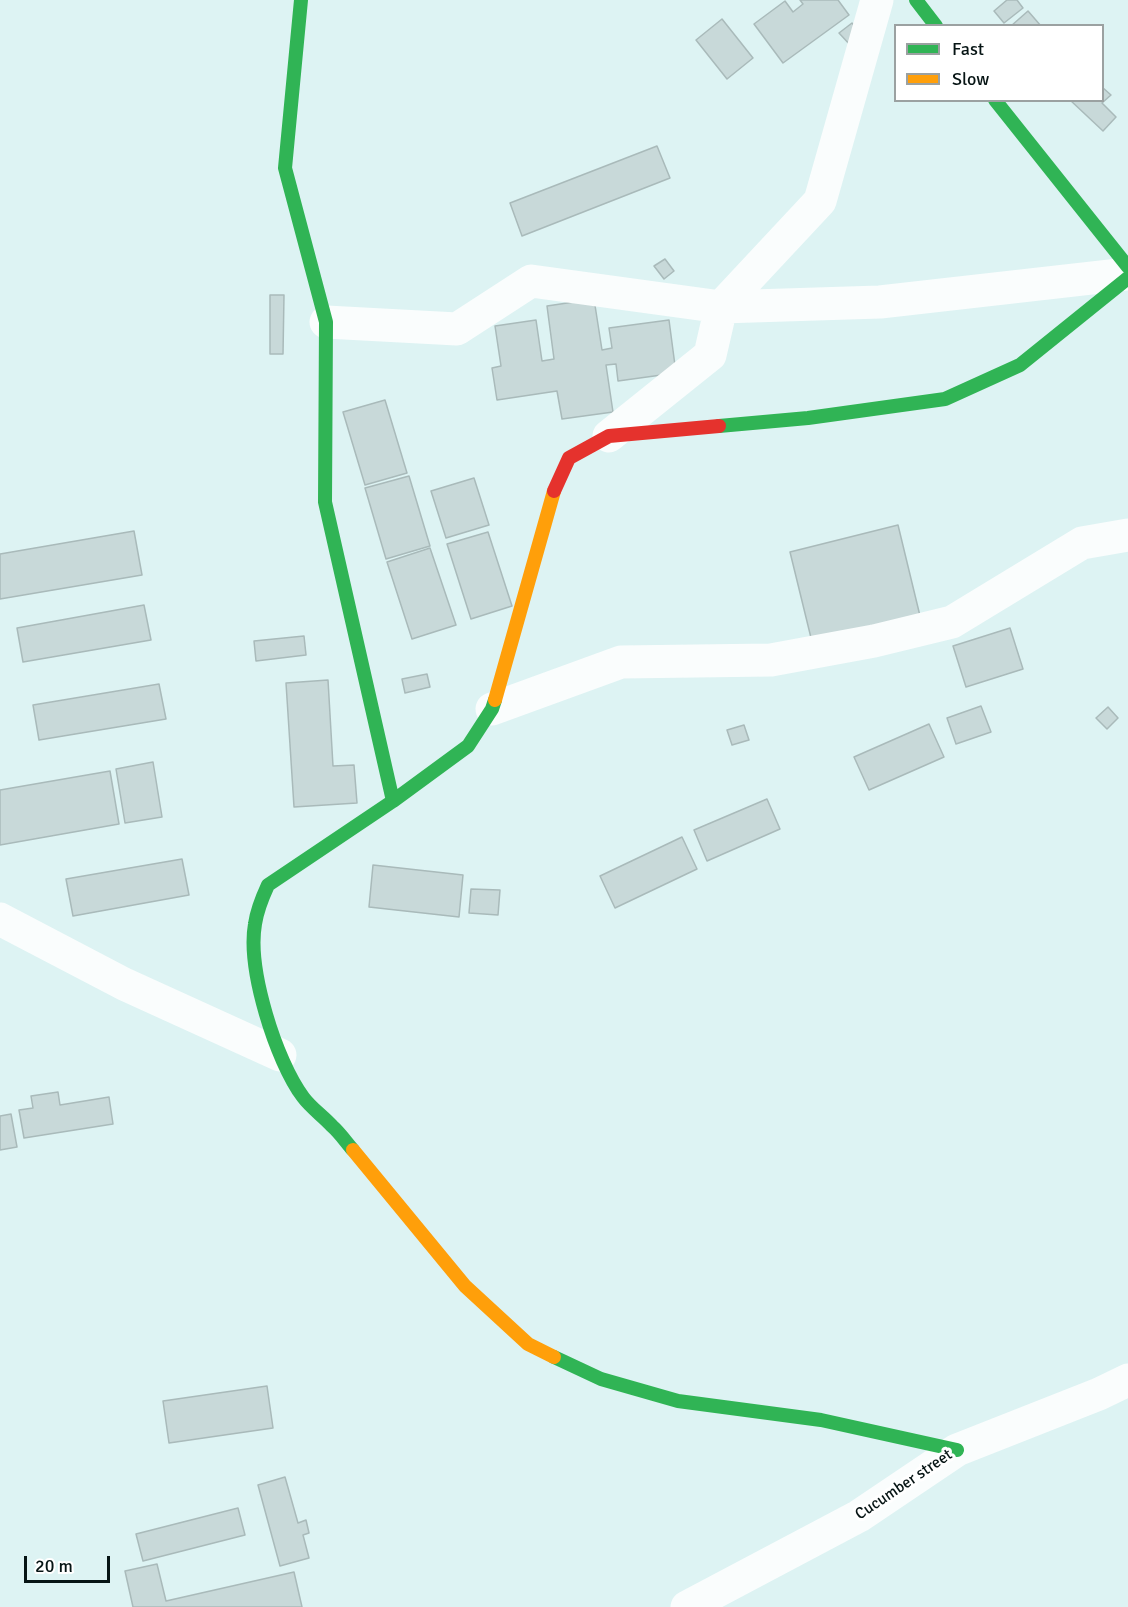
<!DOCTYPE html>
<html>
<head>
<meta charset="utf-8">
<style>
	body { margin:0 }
	#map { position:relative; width:1128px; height:1607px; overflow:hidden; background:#ddf3f3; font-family:Signika,sans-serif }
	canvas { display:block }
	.legend { position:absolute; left:894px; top:24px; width:210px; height:78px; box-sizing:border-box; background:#fff; border:2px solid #9ba1a1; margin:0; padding:8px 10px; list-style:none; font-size:18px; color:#061414 }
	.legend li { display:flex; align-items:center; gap:12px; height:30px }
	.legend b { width:30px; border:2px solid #9ba1a1 }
	.scale { position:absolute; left:24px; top:1556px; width:86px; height:27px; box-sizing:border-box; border:3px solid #061414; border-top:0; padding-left:8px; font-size:18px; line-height:21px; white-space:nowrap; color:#061414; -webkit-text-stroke:4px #fff; paint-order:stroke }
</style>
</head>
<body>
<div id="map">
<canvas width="1128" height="1607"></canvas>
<ul class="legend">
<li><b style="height:8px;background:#30b455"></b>Fast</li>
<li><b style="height:8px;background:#ff9f0a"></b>Slow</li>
</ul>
<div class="scale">20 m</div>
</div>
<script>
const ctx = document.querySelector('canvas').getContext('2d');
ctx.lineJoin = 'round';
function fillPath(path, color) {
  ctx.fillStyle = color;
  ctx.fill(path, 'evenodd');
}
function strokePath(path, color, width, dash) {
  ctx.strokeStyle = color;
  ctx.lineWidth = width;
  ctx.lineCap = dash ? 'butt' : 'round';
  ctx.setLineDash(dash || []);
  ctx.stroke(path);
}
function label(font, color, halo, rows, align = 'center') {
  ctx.font = font + ' Signika,sans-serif';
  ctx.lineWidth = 6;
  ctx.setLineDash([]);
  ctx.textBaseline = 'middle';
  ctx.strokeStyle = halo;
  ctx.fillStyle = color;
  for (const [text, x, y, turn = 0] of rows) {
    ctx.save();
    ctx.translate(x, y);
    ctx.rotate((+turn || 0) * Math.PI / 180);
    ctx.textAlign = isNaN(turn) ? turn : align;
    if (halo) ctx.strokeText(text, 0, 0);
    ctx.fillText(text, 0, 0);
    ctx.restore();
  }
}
const building = new Path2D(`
	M800 0H838L849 15 783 63 754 24 785 1 793 12 803 4Z
	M1007 0H1017L1023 8 1004 23 994 11Z
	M1028 11 1041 26H1011Z
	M722 19 753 58 727 79 696 40Z
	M852 23 864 37 852 47 839 33Z
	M1102 87 1111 95 1102 103 1116 117 1103 131 1070 100H1102Z
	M657 146 670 178 522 236 510 203Z
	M665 259 674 271 664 279 654 266Z
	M270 295H284L283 354H270Z
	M594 299 602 350 612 348 609 328 669 320 676 373 618 381 616 364 606 365 613 412 562 419 557 391 497 400 492 368 501 366 495 326 536 320 542 361 554 359 547 306Z
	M385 400 407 473 365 485 343 412Z
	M409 476 430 546 386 559 365 488Z
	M474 478 489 525 446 538 431 491Z
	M898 525 921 620 813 646 790 552Z
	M134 531 142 575 0 599V554Z
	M488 532 512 606 471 619 447 544Z
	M430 548 456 625 412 639 387 562Z
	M144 605 151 640 23 662 17 628Z
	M1010 628 1023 669 966 687 953 646Z
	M304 636 306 655 256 661 254 641Z
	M427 674 430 687 405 693 402 679Z
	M328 680 333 766 354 765 357 803 294 807 286 683Z
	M159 684 166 719 39 740 33 705Z
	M981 706 991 732 956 744 947 718Z
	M1108 707 1118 718 1107 729 1096 718Z
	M929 724 944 757 869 790 854 757Z
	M744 725 749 740 732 745 727 730Z
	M153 762 162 817 125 823 116 769Z
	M110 771 119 824 0 845V790Z
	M767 799 780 829 707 861 694 830Z
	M682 837 697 869 615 908 600 876Z
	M182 859 189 895 73 916 66 879Z
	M373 865 463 875 459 917 369 907Z
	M471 889 500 890 498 915 469 913Z
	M58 1092 60 1105 109 1097 113 1124 24 1138 19 1110 33 1108 31 1096Z
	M11 1114 17 1147 0 1150V1116Z
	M267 1386 273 1428 169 1443 163 1401Z
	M285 1477 298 1523 306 1520 309 1533 303 1535 309 1558 280 1566 258 1485Z
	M238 1508 245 1535 143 1561 136 1534Z
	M157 1564 166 1601 294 1572 302 1607H133L125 1571Z`);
fillPath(building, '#c8d9d9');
strokePath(building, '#a9baba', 1.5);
strokePath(new Path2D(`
	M326 322 457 329 531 281 721 307 880 302 1128 274
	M609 436 710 355 721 307 820 201 877 0
	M492 709 621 662 771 660 874 641 952 622 1082 543 1128 535
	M0 919 124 984 280 1055
	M687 1607 859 1516 957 1450 1099 1394 1128 1380`), '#fafdfd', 33);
strokePath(new Path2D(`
	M301 0 285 168 326 322 325 502 393 801
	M916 0 936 26
	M995 100 1128 267
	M719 426 808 418 945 399 1020 365 1128 278
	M353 1150C346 1142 340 1133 332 1126 323 1116 311 1108 303 1097 276 1061 247 969 255 924 257 910 262 898 268 885L393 801 468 746 492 709 495 700
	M554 1357 601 1379 678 1401 821 1420 957 1450`), '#30b455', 14);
strokePath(new Path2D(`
	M495 700 554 491
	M353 1150 465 1286 528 1344 554 1357`), '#ff9f0a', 14);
strokePath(new Path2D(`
	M554 491 569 458 609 436 719 426`), '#e5322d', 14);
label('16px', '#061414', '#fff', [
	["Cucumber street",904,1485,-34]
]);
</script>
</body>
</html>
